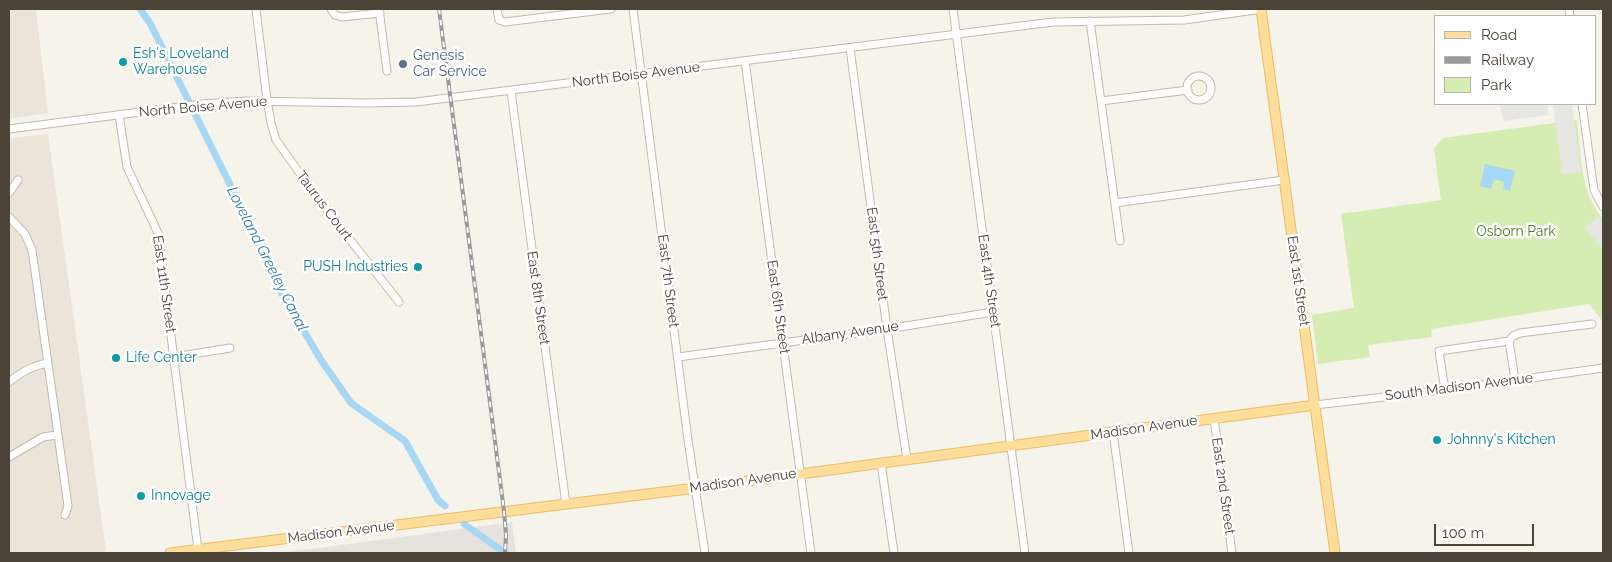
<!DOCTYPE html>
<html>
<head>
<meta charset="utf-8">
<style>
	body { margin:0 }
	#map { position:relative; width:1612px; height:562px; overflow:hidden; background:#f6f3eb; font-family:Raleway,sans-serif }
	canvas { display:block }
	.frame { position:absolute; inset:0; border:10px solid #4c4338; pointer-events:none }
	.legend { position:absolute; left:1434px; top:15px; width:162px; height:90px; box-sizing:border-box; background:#fff; border:1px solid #b7b4af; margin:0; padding:6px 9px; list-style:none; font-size:15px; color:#4c4338 }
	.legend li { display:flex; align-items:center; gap:10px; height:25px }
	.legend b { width:25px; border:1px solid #b7b4af }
	.scale { position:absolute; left:1434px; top:524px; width:100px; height:22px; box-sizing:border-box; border:2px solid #4c4338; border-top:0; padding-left:6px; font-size:15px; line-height:18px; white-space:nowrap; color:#4c4338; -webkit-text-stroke:4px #fff; paint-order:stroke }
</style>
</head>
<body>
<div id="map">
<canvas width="1612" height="562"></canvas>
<div class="frame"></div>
<ul class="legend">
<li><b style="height:6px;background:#ffde9c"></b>Road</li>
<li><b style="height:6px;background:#9a9a9a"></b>Railway</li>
<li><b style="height:14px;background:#d5ecb2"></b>Park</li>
</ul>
<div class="scale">100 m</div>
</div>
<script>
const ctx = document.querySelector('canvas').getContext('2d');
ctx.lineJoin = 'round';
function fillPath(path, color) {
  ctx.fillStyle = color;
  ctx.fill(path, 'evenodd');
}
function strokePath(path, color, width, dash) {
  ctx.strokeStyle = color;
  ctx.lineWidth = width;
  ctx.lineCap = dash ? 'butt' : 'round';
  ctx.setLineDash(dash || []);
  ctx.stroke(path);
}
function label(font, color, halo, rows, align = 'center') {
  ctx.font = font + ' Raleway,sans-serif';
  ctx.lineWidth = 5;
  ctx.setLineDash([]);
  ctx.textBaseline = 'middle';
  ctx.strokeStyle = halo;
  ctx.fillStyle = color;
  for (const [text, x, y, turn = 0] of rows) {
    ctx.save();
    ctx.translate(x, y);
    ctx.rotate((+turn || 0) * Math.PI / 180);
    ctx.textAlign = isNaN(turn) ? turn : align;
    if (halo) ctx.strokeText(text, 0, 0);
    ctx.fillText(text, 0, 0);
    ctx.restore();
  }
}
fillPath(new Path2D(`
	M9 9H36L48 113 9 119Z
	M48 134 106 551 91 553H9V138Z`), '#ebe4d9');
fillPath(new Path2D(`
	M512 522 516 553H274L320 548Z`), '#e6e2dd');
fillPath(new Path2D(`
	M1577 120C1581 153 1580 193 1603 219V322L1589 304 1431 329 1432 337 1368 345 1370 357 1318 364 1312 315 1354 308 1341 214 1441 200 1434 148 1443 138Z`), '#d5ecb2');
fillPath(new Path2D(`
	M1500 104H1547L1549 115 1503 121Z
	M1553 104H1572L1581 172 1562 174Z
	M1598 216 1603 223V250L1585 228Z`), '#e8e6e3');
fillPath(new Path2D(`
	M1485 164 1515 171 1510 191 1503 189 1504 182 1494 179 1491 189 1480 186Z`), '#a6d8f5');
strokePath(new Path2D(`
	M140 9 150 23 250 225 282 294 321 360 351 403 405 441 438 500 445 506
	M464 524 505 553`), '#a6d8f5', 7);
const minor = new Path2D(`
	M256 9 267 100 271 123 276 140 319 200 399 302
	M331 9 335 15 342 17 380 13
	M379 9 387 71
	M497 9 499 20 505 22 611 9
	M633 9 688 440 705 553
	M953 9 1025 553
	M1569 9 1570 16
	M1090 21 1120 241
	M850 48 887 329 907 459
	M745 61 811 553
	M1187 88a12 12 0 1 1 24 0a12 12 0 1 1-24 0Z
	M511 91 566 504
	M1101 101 1188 90
	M1582 104 1594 190 1603 207
	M119 115 127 167 158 233 198 550
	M9 129 202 104 245 101 367 103 416 102 1053 22 1184 20 1262 9
	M9 193 18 180
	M1115 203 1284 180
	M9 217 25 234 32 250 68 506 65 515
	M1509 341 1513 336 1520 333 1592 324
	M1509 341 1515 380
	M174 357 230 348
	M678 357 887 329 993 312
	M9 382C22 372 31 366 48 363
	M1445 390 1439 351 1509 341
	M1315 405 1445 390 1603 368
	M1214 418 1232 553
	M1113 432 1129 553
	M9 457 43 437 57 435
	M881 463 894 553`);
const major = new Path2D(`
	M1261 9 1335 553
	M170 553 696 488 1315 405`);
strokePath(minor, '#c3baad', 9);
strokePath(major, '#ecbd64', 11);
strokePath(minor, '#fff', 7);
strokePath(major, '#ffde9c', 9);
const rail = new Path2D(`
	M439 9 504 511 506 535 505 553`);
strokePath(rail, '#9a9a9a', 4);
strokePath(rail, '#fff', 2, [5.5]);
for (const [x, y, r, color] of [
	[123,62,5,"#0f9aa8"],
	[403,64,5,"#5c6f8a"],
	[418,267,5,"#0f9aa8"],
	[116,358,5,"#0f9aa8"],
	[1437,440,5,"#0f9aa8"],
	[141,496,5,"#0f9aa8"]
]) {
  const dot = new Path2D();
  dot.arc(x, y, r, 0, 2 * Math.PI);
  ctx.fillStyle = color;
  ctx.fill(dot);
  strokePath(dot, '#fff', 2);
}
label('14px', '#0d838f', '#fff', [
	["Esh's Loveland",133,54],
	["Warehouse",133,70],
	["PUSH Industries",408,267,"right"],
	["Life Center",126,358],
	["Johnny's Kitchen",1447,440],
	["Innovage",151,496]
], 'left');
label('14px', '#4e5e75', '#fff', [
	["Genesis",413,56],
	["Car Service",413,72]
], 'left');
label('14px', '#4c4338', '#fff', [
	["North Boise Avenue",636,75,-7],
	["North Boise Avenue",203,107,-5],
	["Taurus Court",324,206,53],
	["East 5th Street",877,254,83],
	["East 7th Street",668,281,83],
	["East 4th Street",989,281,82],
	["East 1st Street",1298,281,82],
	["East 11th Street",164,284,82],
	["East 8th Street",538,298,82],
	["East 6th Street",778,307,82],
	["Albany Avenue",850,333,-8],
	["South Madison Avenue",1459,387,-7],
	["Madison Avenue",1144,428,-8],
	["Madison Avenue",743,481,-8],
	["East 2nd Street",1223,486,82],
	["Madison Avenue",341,532,-7]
]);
label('14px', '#4d8326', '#fff', [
	["Osborn Park",1516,232]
]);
label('italic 15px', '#277bae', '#fff', [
	["Loveland Greeley Canal",267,259,63]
]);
</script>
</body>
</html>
